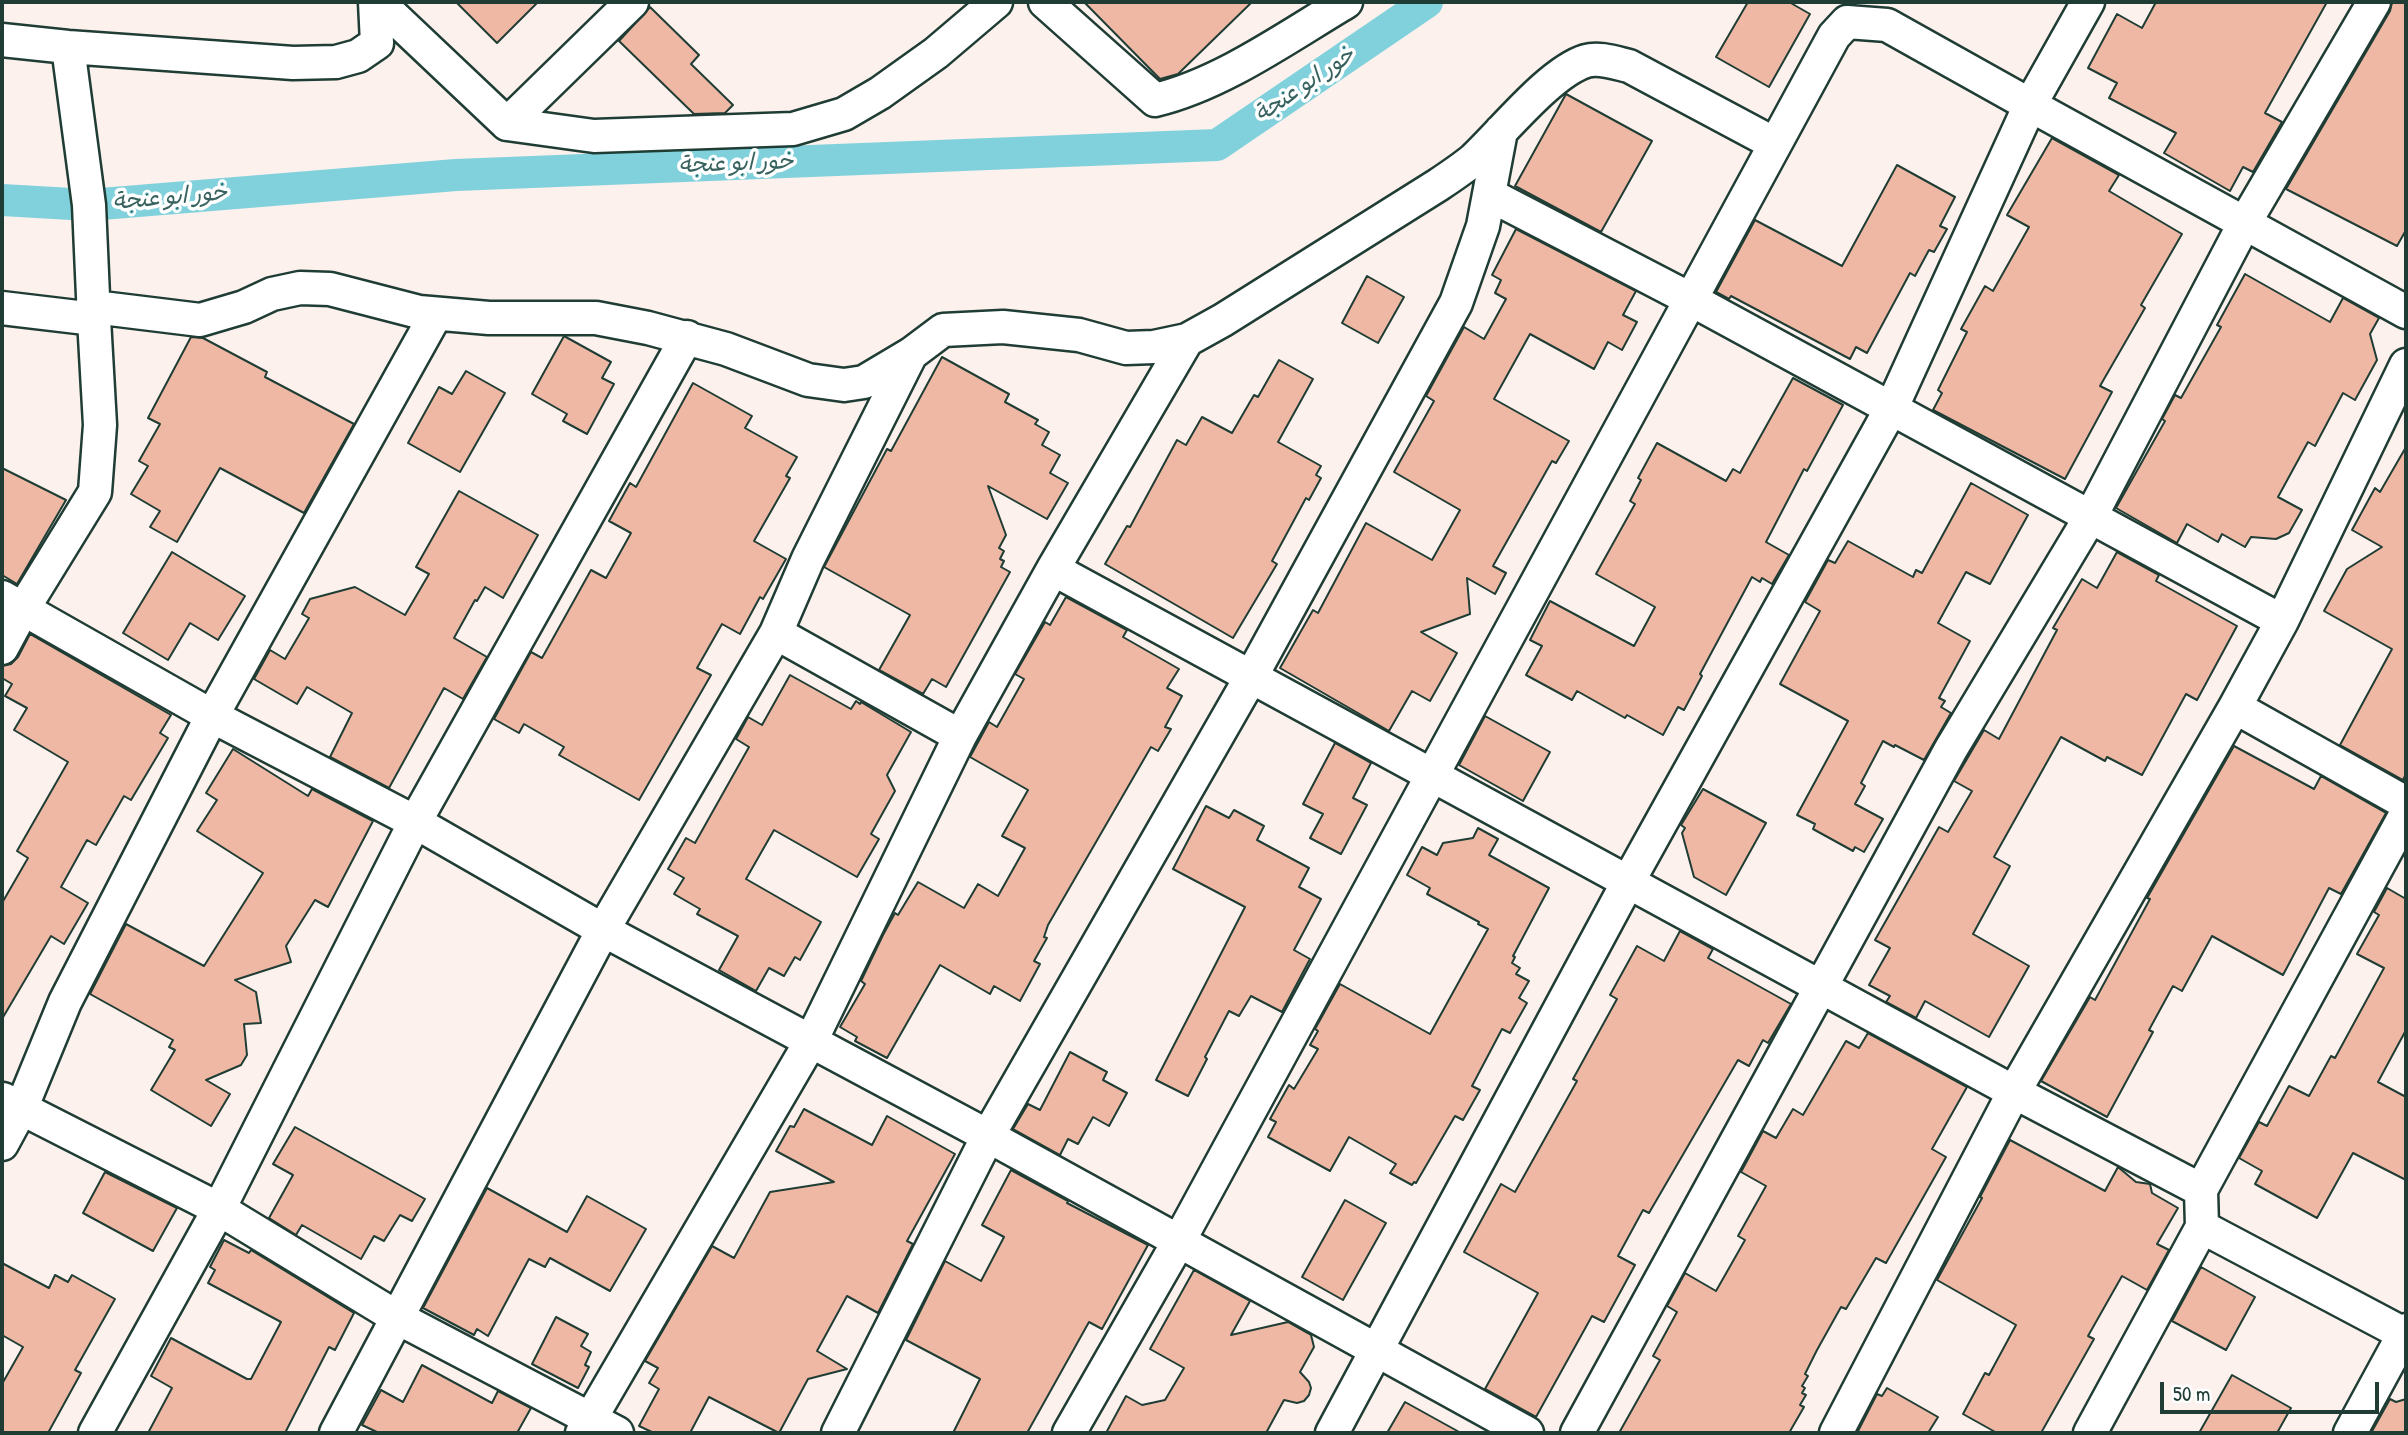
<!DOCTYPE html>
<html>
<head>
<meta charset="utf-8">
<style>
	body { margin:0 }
	#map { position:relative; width:2408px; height:1435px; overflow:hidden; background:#fcf1ed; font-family:"Patrick Hand",sans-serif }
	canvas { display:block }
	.frame { position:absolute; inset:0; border:4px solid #1f3d34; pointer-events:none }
	.scale { position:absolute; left:2160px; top:1382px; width:219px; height:32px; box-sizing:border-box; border:4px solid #1f3d34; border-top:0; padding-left:9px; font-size:21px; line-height:24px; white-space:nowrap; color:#1f3d34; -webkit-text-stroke:5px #fff; paint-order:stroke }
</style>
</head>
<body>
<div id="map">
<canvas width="2408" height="1435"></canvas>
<div class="frame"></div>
<div class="scale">50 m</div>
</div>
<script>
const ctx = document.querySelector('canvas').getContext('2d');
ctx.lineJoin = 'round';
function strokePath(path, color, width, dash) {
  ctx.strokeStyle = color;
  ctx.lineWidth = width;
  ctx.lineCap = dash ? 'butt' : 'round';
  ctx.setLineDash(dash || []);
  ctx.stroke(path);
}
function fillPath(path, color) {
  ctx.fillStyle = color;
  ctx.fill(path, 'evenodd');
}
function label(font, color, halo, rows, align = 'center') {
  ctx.font = font + ' "Patrick Hand","Playpen Sans Arabic",sans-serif';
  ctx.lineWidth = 7;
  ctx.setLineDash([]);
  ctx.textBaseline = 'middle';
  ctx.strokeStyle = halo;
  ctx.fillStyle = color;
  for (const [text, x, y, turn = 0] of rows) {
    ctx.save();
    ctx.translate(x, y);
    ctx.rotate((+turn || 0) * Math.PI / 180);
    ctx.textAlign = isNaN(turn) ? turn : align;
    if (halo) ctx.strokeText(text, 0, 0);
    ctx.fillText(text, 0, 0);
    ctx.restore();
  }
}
strokePath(new Path2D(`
	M2 200 89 205 456 175 1217 145 1427 2`), '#81d1dc', 32);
const building = new Path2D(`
	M456 2H538L497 43Z
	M1084 2H1252L1178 74 1160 79Z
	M1748 2H1789L1810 14 1769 87 1716 57Z
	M2156 2H2327L2265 113 2282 122 2253 172 2243 167 2230 191 2164 153 2176 133 2109 98 2117 83 2088 68 2117 14 2142 28Z
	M2392 2H2406V230L2397 246 2286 189 2390 11Z
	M650 7 699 55 691 64 733 105 725 113 694 114 619 41Z
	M1566 94 1652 141 1601 232 1515 186Z
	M2052 138 2119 175 2109 191 2182 234 2141 305 2145 308 2100 386 2112 392 2065 479 1933 410 1942 393 1938 390 1967 332 1961 329 1985 286 1993 291 2029 227 2007 215Z
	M1897 165 1955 197 1940 226 1947 229 1934 252 1929 250 1915 276 1910 273 1867 353 1856 347 1850 359 1731 296 1729 299 1716 292 1755 220 1842 266Z
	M1516 229 1636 291 1623 315 1637 322 1622 350 1608 342 1594 369 1530 334 1494 399 1569 441 1556 463 1552 461 1493 566 1506 573 1495 594 1467 578 1470 614 1421 632 1457 653 1430 701 1412 691 1389 731 1280 668 1313 610 1318 613 1366 523 1432 560 1460 510 1394 472 1434 401 1426 396 1464 327 1484 339 1506 299 1495 293 1501 280 1492 275Z
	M2245 274 2330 322 2343 298 2379 318 2370 334 2377 360 2355 400 2343 393 2315 446 2308 442 2278 497 2302 510 2289 533 2276 539 2251 537 2245 547 2222 534 2218 542 2187 524 2177 543 2116 508 2165 421 2162 419 2175 395 2181 398 2221 327 2217 325Z
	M1367 276 1404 297 1378 343 1342 323Z
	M564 336 611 362 602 378 614 384 587 434 563 421 567 414 532 394Z
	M191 337 203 338 267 372 265 377 354 424 304 513 220 468 177 542 150 527 160 511 131 494 148 466 139 461 160 424 148 418Z
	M942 357 1009 394 1005 402 1038 420 1035 424 1049 432 1042 445 1060 455 1050 473 1068 483 1047 519 988 486 1006 535 999 548 1004 551 1000 559 1004 561 1001 567 1010 572 946 687 932 679 923 694 879 670 910 615 824 567 887 449 891 451Z
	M1279 360 1313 379 1278 442 1321 466 1316 475 1321 478 1309 500 1306 498 1272 561 1277 564 1233 638 1105 564 1127 526 1130 527 1177 440 1186 445 1202 417 1232 433 1254 395 1258 397Z
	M466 371 505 393 460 472 408 443 439 387 452 394Z
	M1793 378 1843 405 1807 471 1804 469 1766 542 1789 555 1772 584 1762 578 1760 582 1752 577 1700 674 1702 676 1684 710 1678 707 1663 735 1627 715 1625 718 1577 691 1572 700 1526 675 1542 646 1530 640 1550 601 1634 646 1655 607 1596 574 1635 504 1630 501 1641 480 1638 478 1657 443 1726 481 1733 469 1740 473Z
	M693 383 752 416 745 428 797 457 786 476 790 478 754 541 786 559 763 599 760 597 740 634 722 624 697 668 711 675 639 800 559 755 564 747 524 724 519 733 494 719 531 652 542 658 591 570 606 578 631 533 609 521 630 483 636 487Z
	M2406 447V774L2403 780 2340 745 2392 649 2324 611 2347 569 2382 547 2352 530 2375 488 2380 492Z
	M2 468 66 500 17 584 2 575Z
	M1971 483 2028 515 1990 584 1966 572 1938 623 1970 641 1939 698 1945 701 1941 707 1951 713 1924 760 1895 745 1894 747 1883 741 1861 783 1865 786 1855 804 1883 819 1864 852 1855 847 1853 851 1813 829 1815 824 1797 815 1848 721 1780 684 1820 611 1805 602 1828 560 1835 563 1848 541 1913 577 1916 570 1922 573Z
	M459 491 538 535 503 598 485 587 477 601 475 600 454 638 487 657 463 699 444 688 389 788 330 757 352 713 307 687 297 704 254 679 270 650 285 659 309 618 302 614 310 599 355 587 405 615 429 574 416 567Z
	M172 552 245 596 218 640 190 623 168 660 123 633Z
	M2117 552 2159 575 2156 581 2237 626 2197 700 2186 694 2142 775 2107 757 2105 761 2061 737 1994 857 2010 866 1973 934 2029 966 1989 1037 1925 1001 1916 1018 1886 1002 1890 996 1869 985 1890 948 1875 940 1939 827 1948 832 1972 791 1954 781 1984 730 1999 739 2057 630 2053 628 2082 579 2097 588Z
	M1066 597 1127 630 1123 637 1179 669 1167 688 1182 696 1165 727 1171 729 1158 751 1151 747 1048 925 1044 937 1047 938 1034 961 1040 964 1020 1001 994 986 990 994 940 965 887 1058 855 1041 857 1037 840 1027 865 984 861 981 883 935 895 913 898 915 918 882 964 908 978 884 998 896 1025 848 1002 836 1028 790 970 757 989 722 997 727 1024 679 1015 674 1045 622 1050 625Z
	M30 634 171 715 160 733 168 738 131 800 124 796 96 845 87 840 61 887 88 903 64 944 51 936 2 1019V903L28 858 17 851 68 762 14 730 27 708 5 696 12 684 2 678V666L11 664 18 657Z
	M790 675 851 709 856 701 860 704 861 702 911 732 887 775 895 791 871 834 879 839 857 877 774 830 746 879 821 922 800 960 795 957 784 976 769 968 756 991 719 970 738 936 697 914 700 909 674 894 684 878 668 869 686 838 695 843 749 747 736 739 748 717 762 725Z
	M1485 716 1550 752 1523 801 1459 765Z
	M1335 743 1371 763 1353 798 1367 805 1341 854 1310 838 1323 814 1303 804Z
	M2234 746 2314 789 2321 776 2386 813 2341 894 2329 888 2283 975 2212 936 2182 991 2173 986 2149 1030 2153 1032 2107 1117 2041 1081 2090 997 2095 1000 2150 899 2147 898Z
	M233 749 308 796 312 789 373 821 328 907 315 900 286 946 291 962 235 980 256 992 261 1023 244 1024 247 1055 241 1065 206 1080 230 1094 211 1126 151 1090 175 1050 169 1047 173 1040 90 994 126 924 204 966 263 873 197 831 217 800 206 793Z
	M1703 789 1766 823 1726 895 1694 877 1682 833 1685 828 1681 825Z
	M1206 806 1229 818 1234 810 1264 826 1257 840 1309 868 1299 887 1321 899 1294 950 1310 959 1282 1012 1251 996 1239 1016 1229 1011 1205 1057 1207 1059 1188 1096 1156 1080 1245 907 1173 869Z
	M1478 828 1498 839 1489 855 1549 888 1513 956 1515 957 1512 963 1520 968 1516 974 1529 981 1519 998 1527 1003 1510 1033 1502 1029 1472 1086 1480 1090 1463 1120 1455 1116 1416 1183 1414 1182 1412 1185 1390 1173 1396 1164 1349 1137 1330 1171 1268 1137 1276 1122 1270 1119 1289 1085 1294 1089 1318 1049 1310 1045 1318 1031 1315 1029 1340 984 1430 1034 1488 929 1478 924 1479 922 1427 894 1430 888 1407 875 1422 847 1437 855 1443 843 1473 838Z
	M2387 888 2406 899V1030L2378 1082 2406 1097V1180L2353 1153 2317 1218 2255 1184 2262 1171 2239 1158 2259 1122 2267 1126 2289 1086 2309 1096 2331 1056 2335 1058 2384 968 2357 954 2379 915 2374 912Z
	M1680 931 1713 949 1708 958 1791 1004 1768 1043 1763 1040 1749 1066 1738 1060 1649 1213 1643 1210 1618 1256 1635 1265 1604 1322 1592 1316 1536 1417 1485 1389 1538 1293 1464 1252 1501 1184 1515 1192 1577 1081 1573 1079 1617 999 1610 995 1637 946 1664 961Z
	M1868 1033 1967 1087 1932 1149 1946 1157 1886 1263 1876 1258 1846 1309 1841 1307 1817 1350 1805 1374 1808 1376 1802 1386 1805 1388 1802 1393 1806 1395 1800 1405 1804 1407 1789 1433H1619L1660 1360 1653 1356 1677 1312 1667 1306 1685 1273 1716 1291 1745 1240 1738 1236 1766 1186 1741 1172 1763 1131 1776 1138 1793 1109 1803 1115 1846 1041 1859 1048Z
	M1070 1052 1107 1072 1103 1080 1127 1093 1109 1126 1093 1117 1078 1144 1068 1139 1060 1155 1013 1129 1028 1104 1040 1110Z
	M804 1109 872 1145 887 1116 955 1154 907 1241 913 1244 878 1313 847 1296 817 1351 847 1369 808 1379 779 1433 709 1397 690 1433H654L639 1426 659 1389 649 1383 658 1368 645 1361 712 1246 734 1258 770 1192 834 1182 776 1151 790 1126 794 1127Z
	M295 1127 425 1199 412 1221 400 1215 384 1241 374 1236 361 1259 302 1225 296 1235 269 1218 293 1175 273 1164Z
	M2010 1140 2105 1191 2118 1167 2136 1182 2150 1184 2152 1193 2178 1208 2157 1244 2169 1250 2147 1290 2122 1276 2088 1336 2094 1339 2041 1433H1997L1963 1414 1985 1373 1989 1375 2016 1325 1937 1280 1982 1198 1980 1197Z
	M1011 1170 1068 1201 1067 1203 1148 1245 1102 1329 1089 1322 1027 1433H953L980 1379 906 1340 945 1261 981 1281 1004 1237 982 1225Z
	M105 1172 177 1208 153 1251 83 1213Z
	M487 1188 567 1232 587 1196 646 1229 610 1291 550 1258 545 1267 529 1259 488 1336 477 1329 474 1335 423 1308Z
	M1345 1200 1386 1223 1343 1300 1302 1277Z
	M224 1240 249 1253 251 1250 354 1313 335 1350 329 1347 285 1433H148L172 1388 151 1376 171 1338 247 1379H251L281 1322 208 1283 215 1270 210 1267Z
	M2 1263 49 1288 55 1275 68 1282 72 1275 115 1299 75 1370 81 1373 48 1433H2V1384L23 1347 2 1335Z
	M2201 1267 2255 1297 2226 1350 2172 1321Z
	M1194 1270 1250 1301 1231 1335 1288 1322 1311 1335 1314 1347 1300 1372 1309 1382 1311 1388 1309 1395 1304 1401 1297 1403 1284 1400 1266 1433H1106L1126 1396 1142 1405 1165 1400 1184 1368 1150 1349Z
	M556 1317 588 1334 581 1346 591 1352 585 1365 589 1367 578 1388 532 1364Z
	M422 1365 492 1403 498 1391 531 1408 517 1433H379L362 1425 381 1390 403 1402Z
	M2232 1375 2291 1408 2277 1433H2199Z
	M1887 1388 1938 1417 1928 1433H1857L1877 1394 1882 1396Z
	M2390 1399 2396 1402 2406 1399V1433H2371Z
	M1405 1402 1461 1433H1387Z`);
fillPath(building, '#efb8a5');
strokePath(building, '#1f3d34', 2);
const minor = new Path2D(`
	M378 2 507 124 594 136 793 129 844 114 880 93 936 53 996 2
	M1045 2 1155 100C1222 84 1287 37 1346 2
	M2 40 68 47 293 63 336 62 358 56 377 43 375 2
	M507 124 632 2
	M1490 195 1690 299 2282 621
	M94 307 200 320 244 307 272 294 300 288 330 289 419 312 489 318H596L648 328 726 349 808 380 844 385 864 382 911 354 943 330 1003 327 1079 335 1126 348 1154 347 1187 340 1223 320 1438 185C1450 177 1462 169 1473 160 1502 133 1550 72 1586 61 1599 57 1616 63 1629 66L1775 144
	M2 308 94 319 89 205 68 47
	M1053 569 2014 1092 2201 1190
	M2 597 212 716 415 822 603 930 988 1136 1527 1433
	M776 633 960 736
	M2 648 23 609 95 492 100 425 94 319
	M2235 707 2406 803
	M3 1099 219 1209 398 1318 617 1433
	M2 1144 21 1109 65 1002 212 716 436 314
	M2202 1227 2406 1335
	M95 1433 219 1209 415 822 687 337
	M336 1433 603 930 776 633 808 559 911 354
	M582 1433 811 1041 960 736 1053 569 1187 340
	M838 1433 988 1136 1251 677 1456 303 1483 226 1501 131
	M1069 1433 1179 1241 1834 36 1847 22 1887 25 2030 105 2088 2
	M1332 1433 1628 882 1892 407 2030 105 2406 312
	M1577 1433 1951 749 2091 516 2244 224 2374 2
	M1836 1433 2014 1092 2235 707 2282 621 2406 365
	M2090 1433 2202 1227 2201 1190 2406 814
	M2350 1433 2406 1330`);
strokePath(minor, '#1f3d34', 37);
strokePath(minor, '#fff', 32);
label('italic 23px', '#38625e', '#fff', [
	["خور ابو عنجة",1305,85,-34],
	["خور ابو عنجة",736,164,-2],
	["خور ابو عنجة",170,198,-5]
]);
</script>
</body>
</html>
